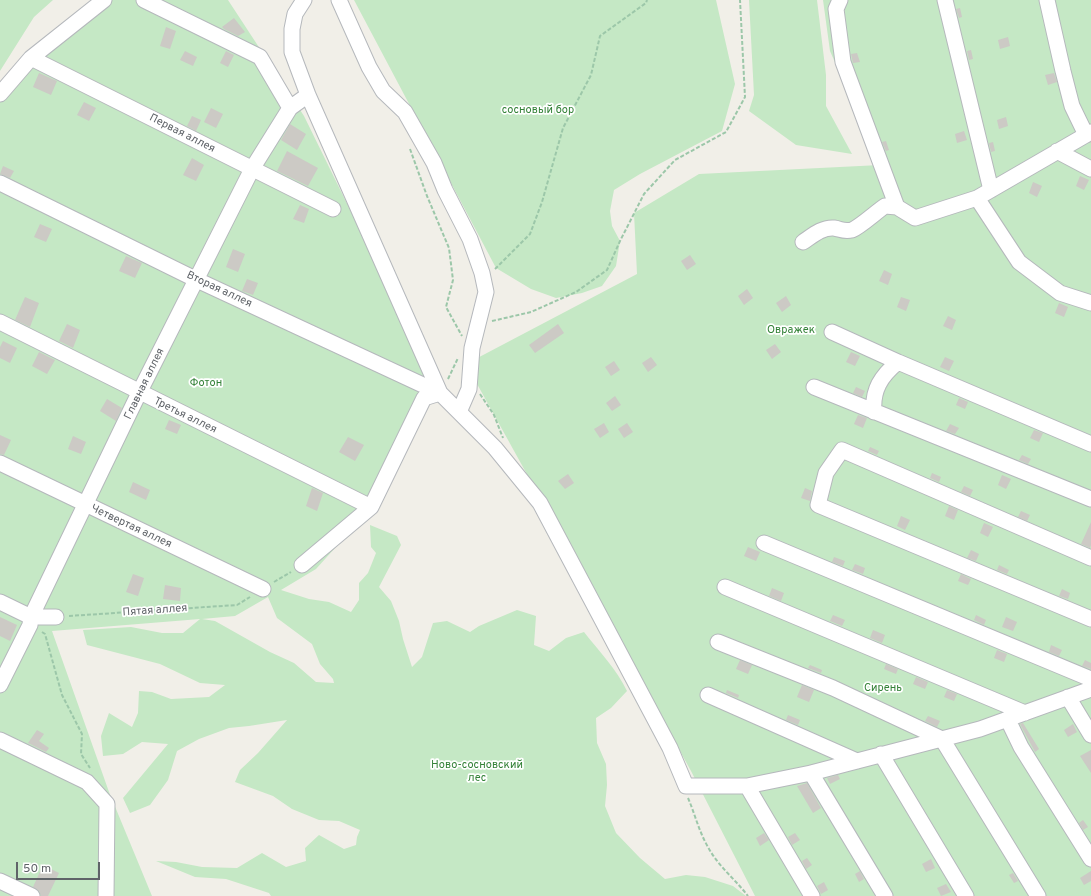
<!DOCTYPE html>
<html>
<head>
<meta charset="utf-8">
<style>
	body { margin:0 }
	#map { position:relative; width:1091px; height:896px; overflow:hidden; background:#f1efe8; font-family:Overpass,sans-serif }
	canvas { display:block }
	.scale { position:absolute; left:16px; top:862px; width:84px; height:18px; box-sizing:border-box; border:2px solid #5f6368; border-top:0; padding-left:5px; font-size:12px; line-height:14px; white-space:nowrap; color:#5f6368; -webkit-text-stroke:3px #fff; paint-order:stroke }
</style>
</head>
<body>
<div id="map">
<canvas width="1091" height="896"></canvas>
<div class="scale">50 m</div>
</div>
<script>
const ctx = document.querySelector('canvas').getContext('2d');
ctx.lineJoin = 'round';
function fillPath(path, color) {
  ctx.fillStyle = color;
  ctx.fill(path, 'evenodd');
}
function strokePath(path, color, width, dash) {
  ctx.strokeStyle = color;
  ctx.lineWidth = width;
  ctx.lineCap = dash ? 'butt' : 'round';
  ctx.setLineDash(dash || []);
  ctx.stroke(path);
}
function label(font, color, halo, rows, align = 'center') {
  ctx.font = font + ' Overpass,sans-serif';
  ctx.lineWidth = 3.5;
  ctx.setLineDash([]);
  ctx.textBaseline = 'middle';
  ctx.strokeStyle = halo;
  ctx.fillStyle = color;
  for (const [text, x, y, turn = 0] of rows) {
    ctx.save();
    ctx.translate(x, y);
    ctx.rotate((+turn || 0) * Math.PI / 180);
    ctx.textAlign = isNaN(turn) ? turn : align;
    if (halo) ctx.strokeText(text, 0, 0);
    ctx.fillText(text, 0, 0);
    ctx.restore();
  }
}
fillPath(new Path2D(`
	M0 0H53L34 17 0 71Z
	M97 0H228L304 116 440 393 431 395 383 495 316 569 281 590 309 599 329 602 351 612 359 600V583L368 573 376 553 371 547 370 525 397 536 401 545 379 587 391 601 399 621 403 639 412 667 422 657 433 623 447 621 470 632 479 626 517 610 536 616 534 645 549 651 566 638 584 632C599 651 617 670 627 691L611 708 596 718 597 743 606 764 607 785 605 806 616 833 640 858 665 879 686 875 705 877 733 886 746 896H271L269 893 226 879 195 877 156 861 176 862 202 867 237 868 262 853 286 867 306 861 305 848 319 835 344 849 356 845 357 837 360 830 339 821 319 820 292 809 273 796 235 782 240 770 258 753 287 720 249 726 229 728 199 739 177 751 168 780 150 805 130 813 123 798 168 744 142 742 123 754 103 756 101 736 109 713 132 727 138 713 139 691 152 692 171 699 209 697 225 685 200 683 160 664 87 645 83 630 131 627 162 633H183L200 619 52 631 109 792 152 896H0V95ZM268 597 277 618 312 644 320 664 333 679 334 683 316 682 294 663 270 652 215 621 202 619 235 616Z
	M354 0H716L735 84 722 131 640 174 614 190 610 211 612 226 620 241 616 266 602 286 582 293 556 298 531 289 496 268Z
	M749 0H817L826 75V106L852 154 796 145 749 111 754 95Z
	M823 0H1091V896H755L691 771 466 364 637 274 634 213 699 174 880 165 830 51Z`), '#c5e8c5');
fillPath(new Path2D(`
	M960 8 962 17 959 18 956 9Z
	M234 18 245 32 238 36 224 29 222 27Z
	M166 27 176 31 170 49 160 46Z
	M1008 37 1010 46 1000 49 998 40Z
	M971 50 973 59 969 60 967 51Z
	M185 51 197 57 193 66 180 60Z
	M226 51 234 55 228 67 220 63Z
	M857 53 860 62 853 63 851 54Z
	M39 73 57 81 51 95 33 87Z
	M1054 73 1057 82 1048 85 1045 75Z
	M84 102 96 108 89 121 77 115Z
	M211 108 223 114 216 128 204 122Z
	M192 116 201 120 196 131 187 126Z
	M1006 117 1008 126 999 129 997 120Z
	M290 124 306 134 297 150 281 140Z
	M964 131 967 140 957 143 955 134Z
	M886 141 889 150 886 151 882 142Z
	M993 142 995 151 991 152 989 143Z
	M287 151 318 168 308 186 277 171Z
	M192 158 204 165 196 181 183 175Z
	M3 166 14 171 10 178 0 174Z
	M1080 176 1089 180 1084 190 1076 186Z
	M1033 182 1042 186 1037 197 1029 193Z
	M300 205 309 209 304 223 293 219Z
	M40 224 52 229 46 242 34 237Z
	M233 249 245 254 238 272 226 267Z
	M690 255 696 264 687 270 681 261Z
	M126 256 142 263 135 278 119 271Z
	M884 270 892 274 888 285 879 281Z
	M247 279 258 283 253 295 242 291Z
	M747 289 753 298 744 305 738 296Z
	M786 296 791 305 782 312 776 303Z
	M25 297 39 303 30 327 15 320Z
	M901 297 910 300 906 311 897 307Z
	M1059 303 1068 307 1064 317 1055 313Z
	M948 316 956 320 952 330 943 326Z
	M67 324 80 330 73 348 59 341Z
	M558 324 564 333 535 353 529 345Z
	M3 341 17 348 10 363 0 358V347Z
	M775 344 781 352 772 359 766 350Z
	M39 352 55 360 47 374 32 366Z
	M851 352 860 356 855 366 846 362Z
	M651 357 657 365 648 372 642 363Z
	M945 357 954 361 949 371 940 367Z
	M614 361 620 370 611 376 605 367Z
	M856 387 865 391 862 397 853 393Z
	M615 396 621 405 612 411 606 403Z
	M959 398 968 402 965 409 956 405Z
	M107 399 122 408 116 421 100 411Z
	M858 415 867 418 863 428 854 424Z
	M169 420 181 425 177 434 165 429Z
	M604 423 609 432 600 438 594 429Z
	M627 423 633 432 624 438 618 429Z
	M950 424 959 428 955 434 946 431Z
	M1034 430 1043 433 1039 442 1030 438Z
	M0 435 11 440 4 455 0 454Z
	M73 436 86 442 81 454 68 449Z
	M348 437 364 445 355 461 339 452Z
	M870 447 879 451 877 455 868 451Z
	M1022 455 1031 459 1028 464 1019 460Z
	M932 473 941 477 939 482 930 478Z
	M568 474 574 483 565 489 558 481Z
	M1002 475 1011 479 1006 489 998 485Z
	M133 482 150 490 146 500 129 492Z
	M964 486 973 490 970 496 961 492Z
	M312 488 323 493 317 511 306 506Z
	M805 488 812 491 810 501 801 498Z
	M949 506 958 510 954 520 945 516Z
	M1021 511 1030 515 1027 521 1018 517Z
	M901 516 910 520 905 530 897 526Z
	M1091 522V545L1090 548 1081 544Z
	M984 523 993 527 988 537 980 533Z
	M748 547 760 552 756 561 744 556Z
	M971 550 979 554 976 561 967 558Z
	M834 557 845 561 843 566 832 562Z
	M855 564 865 568 863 574 852 570Z
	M999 565 1009 570 1007 574 997 570Z
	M133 574 144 578 138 596 126 592Z
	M961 574 971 579 968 585 958 581Z
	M165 585 181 588 180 601 163 599Z
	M772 588 784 593 781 601 769 596Z
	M1062 589 1070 593 1068 599 1059 596Z
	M833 615 845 620 842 626 830 621Z
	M976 615 986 620 984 625 974 620Z
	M0 617 17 625 10 641 0 636Z
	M1006 617 1017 622 1013 631 1002 627Z
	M873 630 885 635 882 643 870 638Z
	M1051 645 1062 650 1059 656 1049 652Z
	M997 650 1007 654 1004 662 994 658Z
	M740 660 752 665 748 674 736 669Z
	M1085 660 1091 663V669L1082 666Z
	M886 664 898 669 896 674 884 669Z
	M810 665 822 670 821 673 808 668Z
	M916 677 928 682 925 689 913 684Z
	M802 685 814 690 809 702 797 697Z
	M727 690 739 695 738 698 726 693Z
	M947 690 957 694 954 701 944 697Z
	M788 715 800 720 798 725 786 720Z
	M928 716 940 721 937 727 925 721Z
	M1023 723 1039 749 1035 752 1020 724Z
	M1073 724 1077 732 1068 737 1064 730Z
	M37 730 44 734 39 741 49 748 46 752 28 743Z
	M1091 750V773L1080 756Z
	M838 775 840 779 830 784 827 778Z
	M807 783 821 808 813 813 797 786Z
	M1083 820 1088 827 1083 830 1079 823Z
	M764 833 769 840 760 846 756 838Z
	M795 833 800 840 792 845 788 837Z
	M807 858 812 865 806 869 802 861Z
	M931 859 935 868 926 872 922 864Z
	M43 865 59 873 48 896H41L39 891 33 887Z
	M860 871 864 879 859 882 855 874Z
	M1091 871V881L1084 885 1080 878Z
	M1013 873 1018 881 1014 883 1009 875Z
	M824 882 828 890 821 894 817 886Z
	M946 884 951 892 941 896 937 888Z`), '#cccac5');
const minor = new Path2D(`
	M144 0 260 57 290 108
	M304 0 295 14 292 29V52L308 95 440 393 495 448 540 503 670 748 686 786H747L811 773 980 729 1091 689
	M339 0 369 67 383 91 405 112 434 163 445 190 470 239 482 273 486 292 472 348 469 389 459 412
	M840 0 836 9 843 62 897 207
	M945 0 991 190
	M1047 0 1063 71 1072 106 1086 135
	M31 58 333 209
	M0 94 31 58 104 0
	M1057 151 1091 169
	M0 183 197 280 440 393
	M977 198 1019 262 1060 293 1091 303
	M803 242C812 236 822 227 834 228 841 229 843 232 852 230 861 226 876 212 885 206L897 207 915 218 977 198 1091 132
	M0 322 371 507
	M832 332 898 362 1091 444
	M814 387 1091 499
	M874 412C872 390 881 376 898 362
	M0 463 263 589
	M764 543 1091 679
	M1091 558 842 450 826 473 818 505 1091 619
	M302 565 371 507 424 398 440 393
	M725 587 1025 713
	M0 602 31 617H56
	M718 642 833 688 942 739 1038 896
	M0 685 30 625 31 617 139 393 252 169 290 108 308 95
	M708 695 857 761
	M1068 697 1091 735
	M1008 720 1021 747 1091 859
	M0 740 87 782 107 804 106 896
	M881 754 966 896
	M811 773 885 896
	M747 786 812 896
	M0 881 32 896`);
strokePath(minor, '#b5b8bc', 17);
strokePath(new Path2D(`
	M410 149 427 196 449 248 453 280 446 307 462 336
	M495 269 530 234 542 202 563 128 591 75 600 36 646 3 647 0
	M492 321 531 312 576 292 607 270 620 241 644 194 675 160 726 132 745 97 740 0
	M448 379 458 358
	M480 394 494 415 503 438
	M274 582 291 572
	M69 616 237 605 250 597
	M42 632 45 634 62 695 82 734 81 754 90 768
	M688 798C695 814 699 832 708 847 718 866 735 879 748 896`), '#9cc7a9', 2, [4, 2]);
strokePath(minor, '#fff', 15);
label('11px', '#348238', '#fff', [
	["сосновый бор",538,111],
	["Овражек",791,331],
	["Фотон",206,384],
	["Сирень",883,689],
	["Ново-сосновский",477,766],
	["лес",477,779]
]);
label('11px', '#5f6368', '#fff', [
	["Первая аллея",182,134,27],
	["Вторая аллея",219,290,25],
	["Главная аллея",145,384,-64],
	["Третья аллея",185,416,26],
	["Четвертая аллея",131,527,25],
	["Пятая аллея",155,611,-4]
]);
</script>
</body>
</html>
